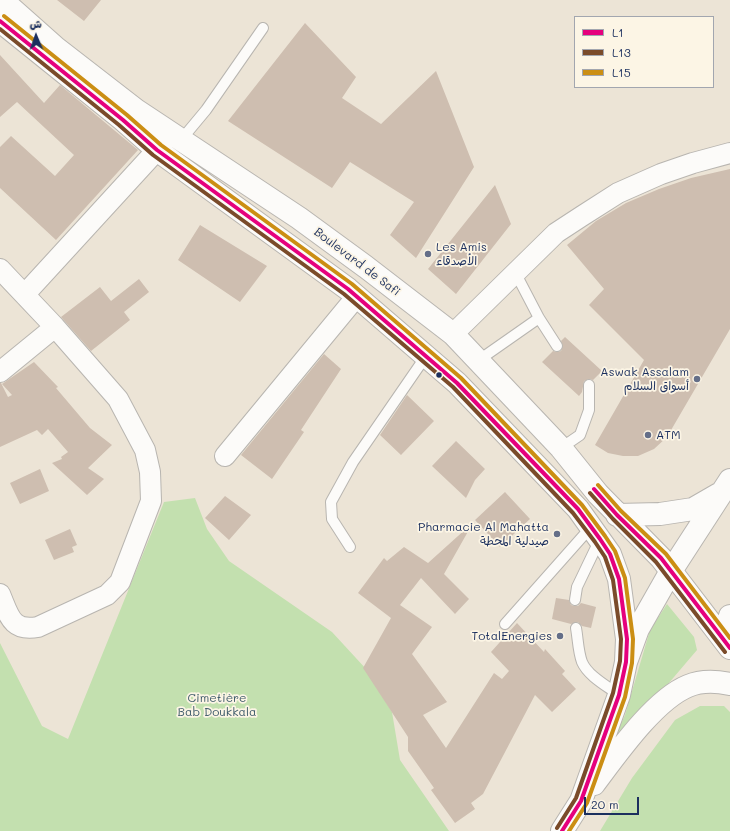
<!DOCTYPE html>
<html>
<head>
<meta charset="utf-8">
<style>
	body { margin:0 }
	#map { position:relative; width:730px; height:831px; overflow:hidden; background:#ece4d6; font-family:Mali,"Playpen Sans Arabic",sans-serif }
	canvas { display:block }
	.legend { position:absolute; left:574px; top:16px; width:140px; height:72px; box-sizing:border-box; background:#fcf5e5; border:1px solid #a2a6af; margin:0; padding:5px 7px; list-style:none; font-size:12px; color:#1b2f5e }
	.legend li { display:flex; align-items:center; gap:8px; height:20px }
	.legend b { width:20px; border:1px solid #a2a6af }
	.north { position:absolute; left:16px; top:16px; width:40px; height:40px; -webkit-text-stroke:3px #fcf5e5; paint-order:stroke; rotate:358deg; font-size:11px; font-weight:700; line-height:16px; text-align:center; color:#1b2f5e }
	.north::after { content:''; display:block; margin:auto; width:14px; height:18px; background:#1b2f5e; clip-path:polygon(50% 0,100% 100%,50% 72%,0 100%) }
	.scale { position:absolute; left:584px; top:797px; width:55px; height:18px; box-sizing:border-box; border:2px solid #1b2f5e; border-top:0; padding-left:5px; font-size:12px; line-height:14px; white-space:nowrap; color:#1b2f5e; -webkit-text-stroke:3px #fcf5e5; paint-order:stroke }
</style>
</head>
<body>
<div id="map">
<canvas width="730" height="831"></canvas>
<ul class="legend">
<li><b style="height:5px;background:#e5007d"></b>L1</li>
<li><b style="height:5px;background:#7a4b2a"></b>L13</li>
<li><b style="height:5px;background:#cb8e13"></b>L15</li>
</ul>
<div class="north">ش</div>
<div class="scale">20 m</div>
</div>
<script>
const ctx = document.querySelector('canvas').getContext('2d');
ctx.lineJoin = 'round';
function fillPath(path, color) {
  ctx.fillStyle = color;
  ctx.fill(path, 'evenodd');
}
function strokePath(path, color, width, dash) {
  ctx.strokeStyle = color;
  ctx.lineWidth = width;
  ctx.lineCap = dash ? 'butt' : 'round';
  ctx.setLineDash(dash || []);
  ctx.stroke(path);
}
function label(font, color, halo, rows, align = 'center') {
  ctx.font = font + ' Mali,"Playpen Sans Arabic",sans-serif';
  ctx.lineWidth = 3.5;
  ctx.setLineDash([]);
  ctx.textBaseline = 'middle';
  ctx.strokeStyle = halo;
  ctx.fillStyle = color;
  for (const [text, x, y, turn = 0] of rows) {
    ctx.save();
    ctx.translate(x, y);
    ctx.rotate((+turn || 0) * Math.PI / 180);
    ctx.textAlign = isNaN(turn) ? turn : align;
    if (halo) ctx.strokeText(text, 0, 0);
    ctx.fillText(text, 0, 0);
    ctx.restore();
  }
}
fillPath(new Path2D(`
	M195 498 207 529 229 561 332 632 367 670 392 712 400 760 449 831H0V643L42 726 68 739 164 502Z
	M667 604 694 637 697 650 605 758 625 715 650 630Z
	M700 706H724L730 712V831H600L632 778 675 720Z`), '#c3e0af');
fillPath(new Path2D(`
	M57 0H101L84 21Z
	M305 23 356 77 342 98 381 124 436 71 474 167 416 258 390 235 414 202 350 162 332 188 228 121Z
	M0 55 44 103 60 85 138 150 56 240 0 188V147L11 136 55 176 74 155 17 102 0 117Z
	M730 169V329L667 437 654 449 638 456H623L608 453 595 445 644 360 589 305 604 289 567 245 596 221 626 203 659 189 691 178Z
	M495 185 511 224 456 294 428 269Z
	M200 225 267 266 240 302 178 260Z
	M139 279 149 292 124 312 130 320 91 351 61 317 100 287 111 301Z
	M565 337 602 371 593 380 589 379 584 381 582 392 579 396 542 362 553 351 557 352 561 351 563 346 561 341Z
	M324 354 341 369 301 430 304 432 272 479 241 455Z
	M34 362 58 387 56 388 90 428 112 445 88 468 104 479 87 495 52 463 62 459 61 457 68 452 48 429 42 435 37 430 0 447V383H1L8 397 12 395 2 384Z
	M407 395 434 421 401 455 380 435Z
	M456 441 485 469 475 480 466 498 432 466Z
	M40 469 49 491 20 504 10 483Z
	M505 492 530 519 500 547 475 520Z
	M225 496 251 515 229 540 205 518Z
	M468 527 470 528 444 574 469 599 455 614 421 578 400 605 432 627 412 654 447 702 423 715 446 748 494 673 502 679 509 671 491 652 517 623 544 652 545 649 565 671 562 674 576 689 552 712 535 695 483 794 471 803 475 809 455 823 431 790 434 788 408 751V737L363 668 391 618 358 593 384 558 387 561 404 547 428 563Z
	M70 529 77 545 72 547 74 552 54 560 45 540Z
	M556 598 569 600 571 605 574 606H578L581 603 596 607 591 628 582 626 578 622 571 624 552 619Z`), '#cebeb0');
const lane = new Path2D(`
	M181 140 206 110 263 28
	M515 272 539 318 557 346
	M479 360 539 318
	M561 448 580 435 589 410V385
	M350 547 332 519 331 502 353 462 426 356
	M575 600 577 587 600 539
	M505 624 591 527
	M576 628C578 639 578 651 582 662 588 676 607 686 619 695`);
const street = new Path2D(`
	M0 269 55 327 118 399 145 450 150 472 151 501 120 582 107 595 38 627C11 632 9 615 0 594
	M25 294 157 150
	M453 334 556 233 582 216 618 193 661 174 693 163 730 153
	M0 372 55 327
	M225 456 357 296`);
const primary = new Path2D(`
	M2 0 56 48 136 110 299 218 366 267 453 334 561 448 598 494 661 558 730 648
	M0 21 123 120 157 150 348 289 457 383 578 509 610 554 619 579 627 639 626 662
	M617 515 660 514 693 509 719 494
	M724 640 730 616
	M594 784C616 755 654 700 688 686 702 680 716 681 730 684
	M562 831 581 801 619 695 626 662 638 629 671 571 730 480`);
strokePath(lane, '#b8b5b0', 12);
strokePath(street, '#b8b5b0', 22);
strokePath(primary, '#b8b5b0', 24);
strokePath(lane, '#fcfbf9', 10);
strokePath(street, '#fcfbf9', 20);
strokePath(primary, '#fcfbf9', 22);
strokePath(new Path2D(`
	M0 21 123 120 157 150 348 289 457 383 578 509 600 539 610 554 619 579 627 639 626 662 619 695 581 801 562 831
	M594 489 617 515 661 558 730 648`), '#e5007d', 4);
strokePath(new Path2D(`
	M0 29 119 125 153 155 344 294 453 387 573 513 595 542 605 557 613 580 621 639 620 661 613 693 576 798 557 828
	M590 493 613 519 656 562 725 652`), '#7a4b2a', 4);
strokePath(new Path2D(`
	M4 16 127 115 161 145 352 284 461 378 582 505 605 536 615 551 625 578 633 639 632 663 625 697 587 803 569 831
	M598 485 621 511 666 554 730 638`), '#cb8e13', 4);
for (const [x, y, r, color] of [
	[428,254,4,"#646e88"],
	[439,375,3.5,"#1b2f5e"],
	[697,379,4,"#646e88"],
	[648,435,4,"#646e88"],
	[557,534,4,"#646e88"],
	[560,636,4,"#646e88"]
]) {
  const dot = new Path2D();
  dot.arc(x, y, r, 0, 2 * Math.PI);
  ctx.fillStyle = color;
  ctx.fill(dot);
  strokePath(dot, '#fcf5e5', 1.5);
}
label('12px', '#1b2f5e', '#fcf5e5', [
	["Les Amis",436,247,"left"],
	["الأصدقاء",436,261,"left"],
	["Aswak Assalam",689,372],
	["أسواق السلام",689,386],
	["ATM",656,435,"left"],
	["Pharmacie Al Mahatta",549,527],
	["صيدلية المحطة",549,541],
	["TotalEnergies",552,636]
], 'right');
label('12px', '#1b2f5e', '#fcf5e5', [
	["Boulevard de Safi",357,262,37]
]);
label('12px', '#3d5a6a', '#fcf5e5', [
	["Cimetière",217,698],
	["Bab Doukkala",217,712]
]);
</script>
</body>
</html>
